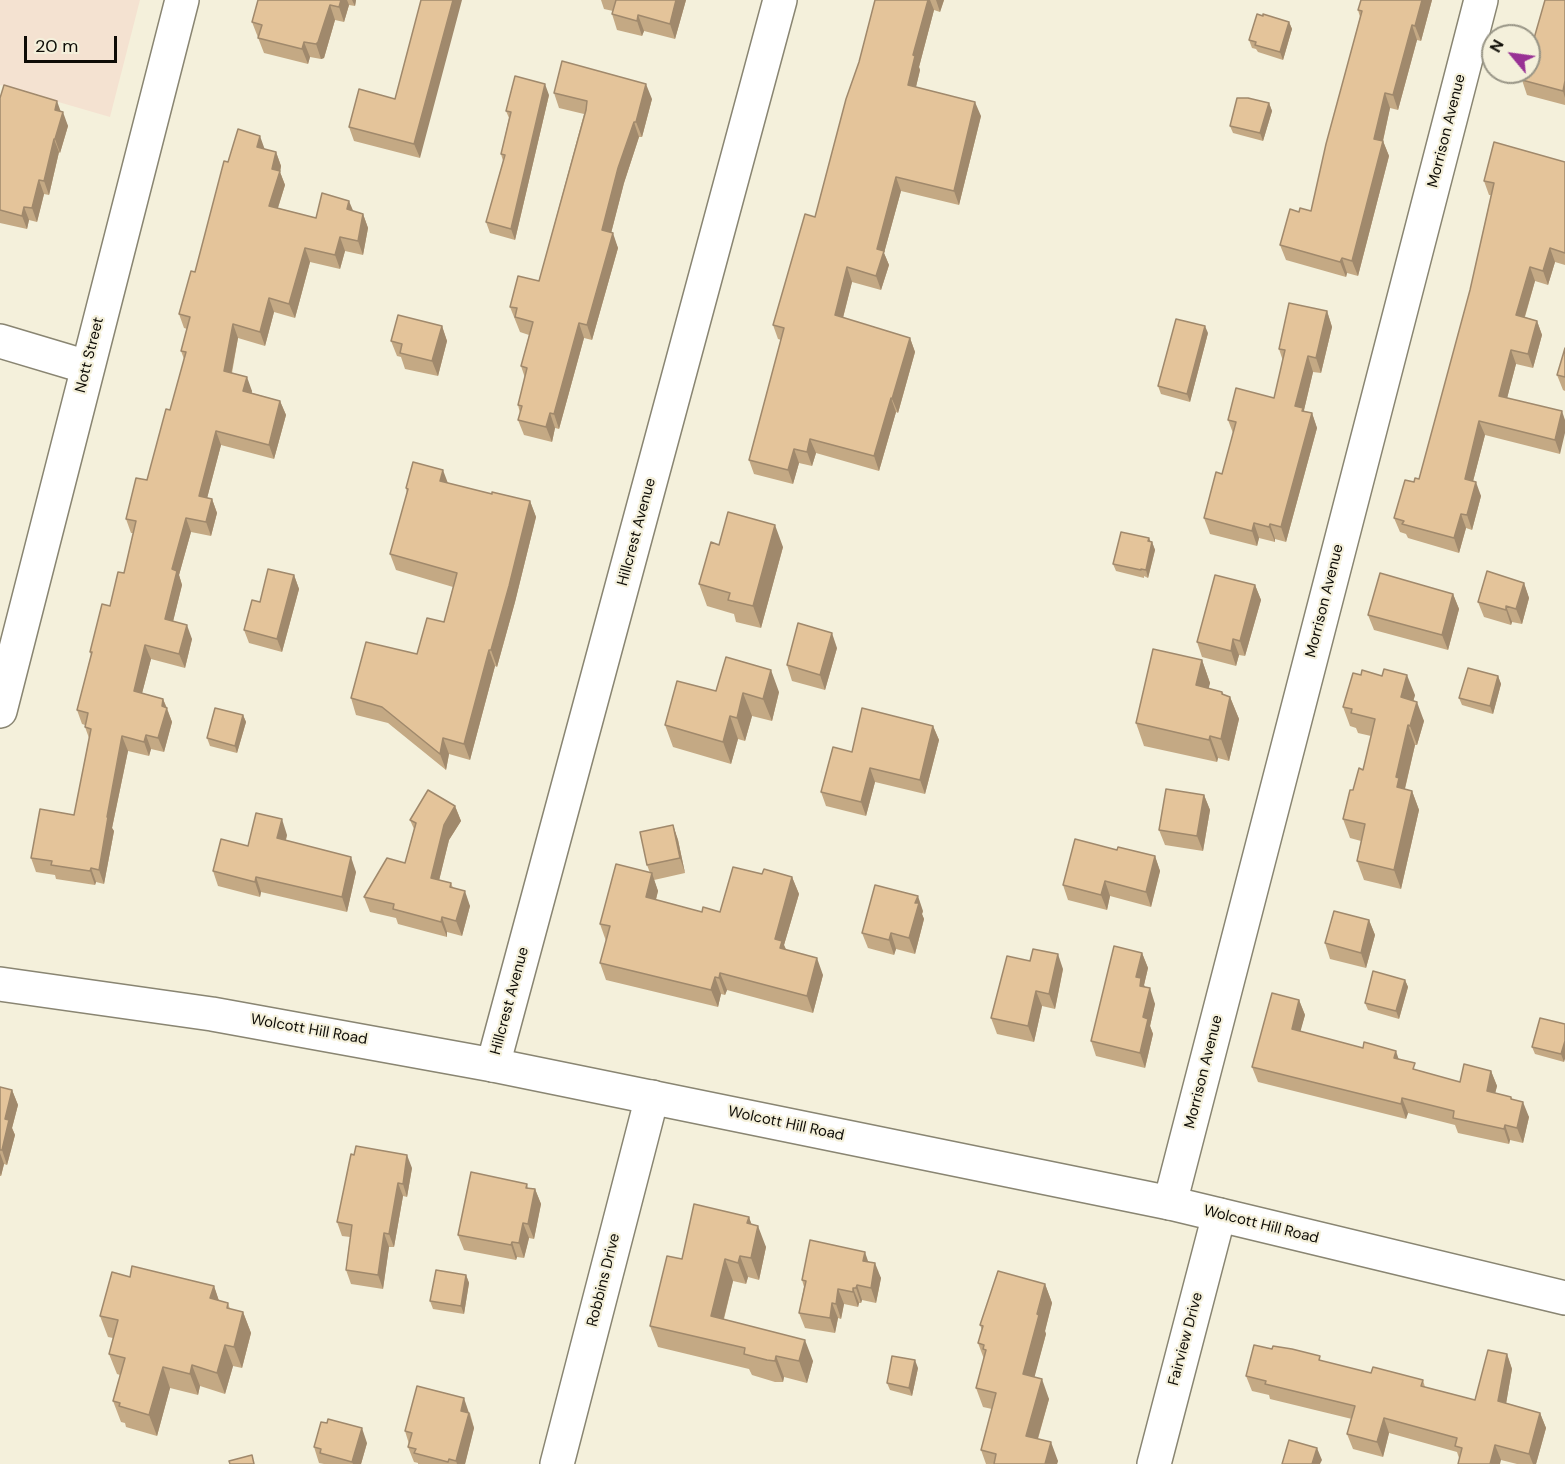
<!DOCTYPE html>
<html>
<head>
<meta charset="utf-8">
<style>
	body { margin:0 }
	#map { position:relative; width:1565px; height:1464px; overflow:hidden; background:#f4f0db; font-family:"DM Sans",sans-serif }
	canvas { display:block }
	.north { position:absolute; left:1481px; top:24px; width:60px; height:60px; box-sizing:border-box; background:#f4f0db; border:2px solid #989586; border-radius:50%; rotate:299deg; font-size:16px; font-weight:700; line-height:24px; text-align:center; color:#0e0c06 }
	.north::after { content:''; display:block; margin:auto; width:21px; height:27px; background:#983194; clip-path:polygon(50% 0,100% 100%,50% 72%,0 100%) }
	.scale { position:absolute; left:24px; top:36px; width:93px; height:27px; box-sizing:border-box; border:3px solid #0e0c06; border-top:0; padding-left:8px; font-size:18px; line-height:21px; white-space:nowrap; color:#0e0c06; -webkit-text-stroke:4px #f4f0db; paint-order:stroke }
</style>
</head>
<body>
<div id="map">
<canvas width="1565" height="1464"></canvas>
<div class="north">N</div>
<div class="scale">20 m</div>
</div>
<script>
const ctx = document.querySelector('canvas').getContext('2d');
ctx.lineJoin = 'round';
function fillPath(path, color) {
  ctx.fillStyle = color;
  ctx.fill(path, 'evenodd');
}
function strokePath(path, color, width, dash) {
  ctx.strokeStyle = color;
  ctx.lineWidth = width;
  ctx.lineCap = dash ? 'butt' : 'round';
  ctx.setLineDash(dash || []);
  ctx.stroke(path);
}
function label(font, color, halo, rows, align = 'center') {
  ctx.font = font + ' "DM Sans",sans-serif';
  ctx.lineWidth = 4.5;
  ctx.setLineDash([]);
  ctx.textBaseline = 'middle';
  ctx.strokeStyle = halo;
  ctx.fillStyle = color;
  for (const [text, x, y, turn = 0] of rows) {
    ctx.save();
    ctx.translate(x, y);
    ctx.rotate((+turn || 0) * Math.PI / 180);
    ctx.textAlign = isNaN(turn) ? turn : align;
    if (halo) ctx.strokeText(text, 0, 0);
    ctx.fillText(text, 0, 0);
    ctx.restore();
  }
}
fillPath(new Path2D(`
	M0 0H140L110 117 0 85Z`), '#f4e2d1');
const street = new Path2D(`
	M0 341 87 367
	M493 1065 780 0
	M1170 1203 1481 0
	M557 1464 652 1097
	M1154 1464 1219 1215`);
const secondary = new Path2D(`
	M0 711 182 0
	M0 984 212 1014 493 1065 1170 1203 1565 1298`);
strokePath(street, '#898572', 36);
strokePath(secondary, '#898572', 36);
strokePath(street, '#fff', 33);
strokePath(secondary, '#fff', 33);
fillPath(new Path2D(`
	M258 0H356L355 6 349 5 344 22 335 20 324 58 321 59 310 57 308 64 264 53 252 22Z
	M421 0 420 158 354 141 349 127 395 99Z
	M601 0H686L675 39 644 31 642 36 617 30 612 14 613 11 604 9Z
	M875 0H944L940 12 934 10 919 67 920 70 916 87 981 116 959 205 901 191 884 253 889 265 881 290 852 282 843 318 910 338 915 352 898 413 896 412 879 471 816 453 812 466 799 463 793 484 754 474 749 460 781 340 778 339 773 325 815 217 859 62Z
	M1432 0 1421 41 1417 40 1398 110 1390 108 1383 141 1389 156 1358 276 1347 273 1346 277 1286 260 1280 245 1299 212 1311 211 1360 17 1358 10Z
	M1565 0V105L1527 95 1522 80Z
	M1289 22 1292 29 1283 60 1258 52 1256 49 1252 48 1249 40Z
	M554 93 652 99 642 137H639L624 183 611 233 618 248 592 340 584 338 559 429 555 428 552 442 524 435 518 420 520 413 518 405 525 378 521 366 529 335 520 332 510 307 539 281 584 114 559 108Z
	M549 95 515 240 490 233 486 222 503 161 501 154 509 118 506 111Z
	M0 98 61 112 68 126 60 153 59 152 49 195 44 194 37 222 29 220 27 229 0 223Z
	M1269 103 1272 111 1263 141 1233 133 1230 126Z
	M265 149 276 152 281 166 280 172 285 185 278 208 316 218 353 211 363 214 368 228 363 255 345 251 340 269 310 262 295 318 274 312 265 346 238 338 232 373 252 391V393L280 401 286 415 274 459 221 445 207 498 212 499 217 513 211 536 191 532 179 575 182 585 173 621 192 639 185 668 151 659 142 693 163 699 167 708 172 722 164 752 151 749 149 756 128 751 112 828 114 831 104 884 96 882 95 885 56 879 55 875 36 872 31 858 74 815 89 738 85 727V725L82 724 77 710 91 655 90 652 124 573 133 533H131L126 519 147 480 170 410 184 359 181 351 187 329 184 328 179 314 195 272Z
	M1565 162V265L1555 262 1548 285 1535 281 1525 317 1537 321 1542 335 1533 368 1516 364 1507 398 1562 411 1560 454 1485 435 1473 481 1481 496 1472 530 1466 528 1459 553 1408 538 1406 534 1400 532 1394 518 1414 482 1419 479 1470 290 1491 195H1489L1484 181Z
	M1327 311 1332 327 1321 373 1313 372 1304 410V411L1312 413 1317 428 1286 542 1275 539V542L1259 538 1257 546 1210 534 1204 518 1222 474 1233 433 1228 420 1274 398 1283 361 1279 349Z
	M442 326 447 341 438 376 405 369 401 357 397 356 391 341Z
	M1208 333 1190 402 1161 394 1158 386Z
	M1565 348V391L1563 390 1557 375Z
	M448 483 492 494 530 501 536 517 515 602 497 667 495 666 470 760 449 754 446 770 388 723 356 715 351 698 417 654 444 622 453 587 396 570 390 554 407 493 406 488Z
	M1149 538 1150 542H1152L1155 550 1148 578 1144 576V578L1116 571 1113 564Z
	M719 545 783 547 761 628 736 622 734 614 707 606 699 584Z
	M294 575 299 589 282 652 249 643 244 630Z
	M1524 583 1529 598 1522 624 1512 622 1511 625 1484 617 1478 602Z
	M1255 585 1261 600 1245 656 1239 655 1236 666 1202 657 1197 642Z
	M1453 594 1459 609 1448 650 1374 630 1368 615Z
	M837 648 825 690 792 681 787 665Z
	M1202 660 1210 683 1208 688 1222 692 1224 695 1230 697 1239 719 1229 761 1218 758 1217 762 1144 746 1136 723Z
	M1498 676 1501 684 1493 714 1462 705 1459 698Z
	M716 691 779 692 772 721 752 716 745 741 738 739 731 764 673 747 665 725Z
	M1415 695 1413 701 1424 721 1417 745H1415L1405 789 1412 791 1419 810 1401 889 1364 880 1357 861 1361 841 1350 838 1343 819 1353 790 1363 770 1371 736 1358 733 1356 728 1350 726 1343 707Z
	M243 715 246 722 237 753 210 746 207 738Z
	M933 726 939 740 925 794 875 782 866 816 826 806 821 792 852 752Z
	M1204 795 1210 810 1203 851 1165 845 1159 830Z
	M455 806 461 821 449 840 439 880 451 883 453 888 470 906 462 936 447 932V937L428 932 398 924 396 918 370 912 364 897 405 863 414 829 410 820Z
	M673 825 678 840 685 873 654 880 658 891 656 900 702 912H720L762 874 792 877 799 894 784 945 786 949 823 975 813 1013 727 990 725 995 721 994 718 1007 606 980 600 963 606 941 600 924 650 873 647 865Z
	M287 835 286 840 356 872 347 912 261 892 260 897 218 886 213 871 248 846Z
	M1155 856 1160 871 1151 907 1110 896 1107 910 1068 900 1063 885Z
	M923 911 922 914 924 919 915 954 896 949 894 955 868 948 862 933Z
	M1369 920 1375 935 1366 968 1330 959 1325 943Z
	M1142 953 1148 968 1144 985 1155 1004 1150 1026 1153 1034 1145 1068 1096 1056 1091 1041Z
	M1063 969 1055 1009 1042 1006 1034 1042 997 1034 991 1018Z
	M1405 980 1408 987 1399 1019 1368 1010 1365 1003Z
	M1299 1000 1305 1015 1300 1031 1399 1059 1417 1071 1460 1082 1491 1071 1497 1086 1495 1093 1511 1097 1512 1100 1529 1117 1523 1143 1510 1140 1509 1144 1458 1133 1455 1125 1408 1113 1406 1119 1258 1082 1252 1067Z
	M1565 1024 1564 1062 1535 1054 1532 1047Z
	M0 1087 12 1090 18 1105 12 1128 15 1135 7 1165 4 1164 1 1176H0Z
	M412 1168 407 1197 403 1196 394 1247H389L383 1289 351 1284 346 1270 350 1237 342 1236 337 1222Z
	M527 1184 528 1188 535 1189 541 1204 534 1239 529 1238 524 1258 517 1257 516 1260 464 1250 458 1235Z
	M749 1217 751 1224 766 1247 759 1280 748 1277 746 1284 733 1281 724 1319 813 1361 807 1383 784 1377 783 1382H775L752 1375 749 1369 658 1347 650 1326 682 1259Z
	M868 1261 881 1278 876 1303 862 1300 861 1303H859L858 1307 844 1304 841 1319 838 1318 835 1333 805 1328 799 1313 804 1287 802 1280Z
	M466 1275 469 1283 464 1314 433 1309 430 1301Z
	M130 1277 214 1286 219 1301 228 1303 230 1309 243 1312 251 1333 242 1368 233 1366 225 1394 200 1386 198 1395 170 1388 157 1436 126 1427 125 1423 121 1422 113 1401 120 1375 117 1374 109 1354 113 1338 108 1337 100 1316Z
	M1045 1284 1052 1303 1045 1331 1046 1334 1034 1377 1049 1399 1038 1439 1058 1461 1057 1464H986L981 1450 992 1409 983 1407 976 1388 984 1359 978 1343 982 1330 980 1325Z
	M1507 1354 1512 1369 1506 1403 1540 1413 1546 1428 1536 1464H1517L1501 1460 1459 1458 1457 1452 1389 1433 1383 1457 1353 1449 1347 1434 1352 1419 1270 1399 1269 1395 1252 1391 1246 1376 1322 1361 1371 1373 1423 1380 1425 1387 1475 1400Z
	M918 1368 912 1396 890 1390 887 1383Z
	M470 1413 474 1428 465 1464H418V1463L414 1462 408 1447 409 1444 405 1431Z
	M367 1443 361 1464H324L319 1463 314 1447Z`), '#c4a984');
fillPath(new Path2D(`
	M341 0H347L349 5 344 22 339 7Z
	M352 0H356L355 6Z
	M453 0H462L420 158 414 144Z
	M676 0H686L675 39 670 24Z
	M928 0H930L934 10 919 67 920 70 913 99 908 85 913 55Z
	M936 0H944L940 12Z
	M1422 0H1432L1421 41 1415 26Z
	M330 5 335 20 324 58 321 59 316 44Z
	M638 15 644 31 642 36 637 21Z
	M1289 22 1292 29 1283 60 1280 52Z
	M1412 25 1417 40 1398 110 1393 95Z
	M304 42 310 57 308 64 302 49Z
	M1565 81V98L1563 91Z
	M545 84 549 95 515 240 511 229Z
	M646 84 652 99 642 137 636 122Z
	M1385 93 1390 108 1380 154 1374 139Z
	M57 101 62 115 63 112 68 126 60 153 55 139V110Z
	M975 102 981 116 959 205 954 191Z
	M1269 103 1272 111 1263 141 1260 133Z
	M634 122 639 137 624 183 608 245 602 230 618 168Z
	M260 136 265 150 257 147Z
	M54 139 59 152 49 195 44 181Z
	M1383 141 1389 156 1358 276 1352 261Z
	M276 152 281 166 280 172 285 185 274 220 269 206 272 169Z
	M896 177 901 191 884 253 889 265 881 290 876 276 877 249Z
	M39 180 44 194 37 222 32 208Z
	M349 201 355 215 347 209Z
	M24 207 29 220 27 229 22 216Z
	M363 214 368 228 363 255 358 241Z
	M613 233 618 248 592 340 587 325Z
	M340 237 345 251 340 269 335 255Z
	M305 248 310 262 295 318 289 304Z
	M1550 248 1555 262 1548 285 1543 271Z
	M1342 258 1347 273 1346 277 1340 262Z
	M847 267 852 282 840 329 835 315Z
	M1530 267 1535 281 1521 329 1516 315Z
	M269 298 274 312 265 346 260 332Z
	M1327 311 1332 327 1321 373 1316 358Z
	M1537 321 1542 335 1533 368 1528 354Z
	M579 323 584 338 559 429 554 414Z
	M233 324 238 338 229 385 224 371Z
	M442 326 447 341 438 376 432 361Z
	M1205 326 1208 333 1190 402 1187 394Z
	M910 338 915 352 898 413 892 399Z
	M1511 350 1516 364 1504 410 1499 396Z
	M1308 356 1313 372 1304 410 1308 423 1295 406Z
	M247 377 252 391 248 405 243 391Z
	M891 398 896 412 879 471 874 456Z
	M280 401 286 415 274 459 269 445Z
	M1562 411 1565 420V433L1560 454 1555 440Z
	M550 413 555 428 552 442 546 427Z
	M1312 413 1317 428 1286 542 1281 527Z
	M1479 421 1485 435 1470 493 1465 479Z
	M216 431 221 445 204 510 199 496Z
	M810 439 816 453 812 466 807 452Z
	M794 449 799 463 793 484 788 470Z
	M443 470 449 486 440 481Z
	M1476 482 1481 496 1472 530 1467 515Z
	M212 499 217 513 211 536 206 522Z
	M530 501 536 517 515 602 497 667 491 650Z
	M1461 514 1466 528 1459 553 1454 538Z
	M186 518 191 532 179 575 182 585 170 634 165 619 172 569Z
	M1254 523 1259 538 1257 546 1252 531Z
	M1270 524 1275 539V542L1269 527Z
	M775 525 783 547 761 628 753 606Z
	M1149 538 1152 545V542L1155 550 1148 578 1146 570Z
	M294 575 299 589 282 652 277 639Z
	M1524 583 1529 598 1522 624 1516 609Z
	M1255 585 1261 600 1245 656 1240 641Z
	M1453 594 1459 609 1448 650 1442 635Z
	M1506 606 1512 622 1511 625 1506 610Z
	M187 625 192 639 185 668 179 654Z
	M832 633 837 648 825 690 820 675Z
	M1233 639 1239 655 1236 666 1231 651Z
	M145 645 151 659 139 705 134 691Z
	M489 650 495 666 470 760 464 744Z
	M1202 660 1210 683 1204 708 1196 685Z
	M771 670 779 692 772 721 763 699Z
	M1407 675 1415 695 1409 717 1401 697Z
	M1498 676 1501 684 1493 714 1490 706Z
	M1222 692 1228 707 1230 697 1239 719 1229 761 1221 739Z
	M743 693 752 716 745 741 737 718Z
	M163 699 172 722 164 752 158 738 162 706Z
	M1417 702 1424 721 1417 745 1410 726Z
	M243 715 246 722 237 753 235 746Z
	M730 716 738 739 731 764 723 742Z
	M1408 725 1415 745 1404 792 1397 787 1396 777Z
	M933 726 939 740 925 794 920 780Z
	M146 735 151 749 149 756 144 742Z
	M122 736 128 751 112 828 114 831 104 884 99 870 107 817Z
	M1210 736 1218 758 1217 762 1209 740Z
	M443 738 449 754 446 770 440 754Z
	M870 768 875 782 866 816 861 802Z
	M1412 791 1419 810 1401 889 1394 870Z
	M1204 795 1210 810 1203 851 1197 836Z
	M455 806 461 821 449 840 436 893 431 878 444 825Z
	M282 819 287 835 282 853 277 838Z
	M673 825 678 840 685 873 680 858Z
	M1155 856 1160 871 1151 907 1146 892Z
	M351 857 356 872 347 912 342 897Z
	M91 868 96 882 95 885 90 871Z
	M652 873 658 891 652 914 646 897Z
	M256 877 261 892 260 897 255 882Z
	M792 877 799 894 784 945 789 958 786 965 775 939Z
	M1105 881 1110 896 1107 910 1101 895Z
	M465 891 470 906 462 936 456 921Z
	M918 896 923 911 922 914 924 919 915 954 909 938 915 903Z
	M442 917 447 932V937L441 922Z
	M1369 920 1375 935 1366 968 1361 953Z
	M891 933 896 949 894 955 889 940Z
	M1142 953 1148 968 1144 985 1147 993 1145 1001 1136 977Z
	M1058 954 1063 969 1055 1009 1049 994Z
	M817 958 823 975 813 1013 807 996Z
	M720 973 727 990 725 995 719 978Z
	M715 977 721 994 718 1007 711 990Z
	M1405 980 1408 987 1399 1019 1396 1011Z
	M1150 988 1155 1004 1150 1026 1153 1034 1145 1068 1140 1053 1143 1017Z
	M1036 991 1042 1006 1034 1042 1028 1026Z
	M1299 1000 1305 1015 1297 1044 1292 1029Z
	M1565 1041V1059L1564 1062 1561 1054Z
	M1396 1051 1401 1066 1394 1058Z
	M1491 1071 1497 1086 1492 1106 1487 1091Z
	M12 1090 18 1105 12 1128 15 1135 7 1165 2 1150 5 1119Z
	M1402 1098 1408 1113 1406 1119 1401 1104Z
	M1523 1102 1529 1117 1523 1143 1517 1128Z
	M1505 1125 1510 1140 1509 1144 1504 1129Z
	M0 1153 4 1164 1 1176 0 1173Z
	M407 1155 412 1168 407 1197 403 1184Z
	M398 1183 403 1196 394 1247 389 1234Z
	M535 1189 541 1204 534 1239 528 1224Z
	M749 1217 756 1237 758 1226 766 1247 759 1280 751 1258 747 1223Z
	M523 1223 529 1238 524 1258 519 1243Z
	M384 1233 389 1247 383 1289 378 1275Z
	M512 1242 517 1257 516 1260 511 1245Z
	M865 1252 870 1267 863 1261Z
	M740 1256 748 1277 746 1284 738 1263Z
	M725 1259 733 1281 719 1337 711 1316Z
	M875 1263 881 1278 876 1303 871 1288Z
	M466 1275 469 1283 464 1314 461 1306Z
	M1045 1284 1052 1303 1045 1331 1046 1334 1030 1394 1023 1374Z
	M857 1285 862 1300 861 1303 856 1288Z
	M214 1286 221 1307 210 1298Z
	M853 1288 859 1303 858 1307 853 1292Z
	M838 1289 844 1304 841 1319 836 1304Z
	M832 1303 838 1318 835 1333 830 1318Z
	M243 1312 251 1333 242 1368 234 1347Z
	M805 1340 813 1361 807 1383 799 1361Z
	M225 1345 233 1366 225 1394 217 1373Z
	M1507 1354 1512 1369 1504 1416 1498 1401Z
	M776 1356 784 1377 783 1382 775 1361Z
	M915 1360 918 1368 912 1396 909 1388Z
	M192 1365 200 1386 198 1395 190 1374Z
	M163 1367 170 1388 157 1436 149 1415Z
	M1042 1379 1049 1399 1033 1455 1026 1436Z
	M464 1398 474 1428 465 1464H457L456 1461 461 1411Z
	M1540 1413 1546 1428 1536 1464H1533L1529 1454Z
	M1384 1418 1389 1433 1383 1457 1377 1442Z
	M362 1428 367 1443 361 1464H353L352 1462Z
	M1051 1442 1058 1461 1057 1464H1045Z
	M1495 1445 1501 1460 1500 1464H1490Z
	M1317 1448 1322 1460 1320 1464H1312Z`), '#a0896c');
const building = new Path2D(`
	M258 0H341L339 7 330 5 318 42 316 44 304 42 302 49 258 38 262 25 252 22Z
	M421 0H453L414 144 349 127 359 89 395 99Z
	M616 0H676L670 24 638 15 637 21 612 14Z
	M875 0H928L913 55 915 56 908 85 975 102 954 191 896 177 877 249 884 251 876 276 847 267 835 315 910 338 892 399 891 398 874 456 810 439 807 452 794 449 788 470 749 460 784 328 773 325 805 214 815 217 846 99 859 62Z
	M1361 0H1422L1415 26 1412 25 1393 95 1385 93 1374 139 1383 141 1352 261 1342 258 1340 262 1280 245 1290 209 1299 212 1300 208 1311 211 1326 144 1362 11 1358 10Z
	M1545 0H1565V81L1563 91 1522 80 1524 72H1529V56Z
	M1257 14 1263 16V14L1289 22 1280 52 1255 45 1256 42 1249 40Z
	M562 61 646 84 636 122H634L618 168 602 230 613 233 587 325 579 323 554 414 550 413 546 427 518 420 522 406 518 405 527 368 521 366 533 322 515 317 517 308 510 307 518 276 539 281 586 110 587 101 554 93Z
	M515 76 545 84 511 229 486 222 505 155 501 154 511 112 506 111Z
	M4 85 57 101 55 110 63 112 55 139H54L44 181 39 180 32 208 24 207 22 216 0 210V98Z
	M1237 98H1248L1269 103 1260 133 1230 126Z
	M238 129 260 136 257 147 276 152 272 169 280 171 269 206 316 218 322 193 349 201 347 209 363 214 358 241 340 237 335 255 305 248 289 304 269 298 260 332 233 324 224 371 247 377 243 391 280 401 269 445 216 431 199 496 212 499 206 522 186 518 172 569 177 571 165 619 187 625 179 654 145 645 134 691 163 699 162 706 167 708 158 738 146 735 144 742 122 736 107 817H108L99 870 91 868 90 871 51 865 52 861 31 858 40 809 74 815 91 729 85 727 88 713 77 710 92 652H90L102 604 110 606 118 572 124 573 136 521 126 519 136 478 147 480 166 409 170 410 186 352 181 351 190 317 179 314 191 271 195 272 224 161 228 162Z
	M1494 142 1565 162V253L1550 248 1543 271 1530 267 1516 315 1537 321 1528 354 1511 350 1499 396 1562 411 1555 440 1479 421 1465 479 1476 482 1467 515 1461 514 1454 538 1402 524 1404 521 1394 518 1405 480 1414 482 1415 478 1419 479 1470 290 1494 183 1484 181Z
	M1289 303 1327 311 1316 358 1308 356 1295 406 1303 408 1302 411 1312 413 1281 527 1270 524 1269 527 1254 523 1252 531 1204 518 1216 472 1222 474 1236 422 1228 420 1236 388 1274 398 1285 350 1279 349Z
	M398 315 442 326 432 361 400 353 402 344 391 341Z
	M1176 319 1205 326 1187 394 1158 386Z
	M1565 348V377L1557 375Z
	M413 462 443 470 440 481 492 494V492L530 501 509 586 491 650H489L464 744 443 738 440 754 382 707 351 698 366 642 417 654 427 618 444 622 457 573 390 554 408 489 406 488Z
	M728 512 775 525 753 606 728 600 730 593 699 584 711 542 719 545Z
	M1121 532 1149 538 1148 541 1152 542 1146 570 1141 569V570L1113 564Z
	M268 569 294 575 277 639 244 630 252 600 260 602Z
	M1487 571 1524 583 1516 609 1506 606V610L1478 602Z
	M1380 573 1453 594 1442 635 1368 615Z
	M1215 575 1255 585 1240 641 1233 639 1231 651 1197 642Z
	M798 623 832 633 820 675 787 665Z
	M1153 649 1202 660 1196 685 1222 692V694L1230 697 1221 739 1210 736 1209 740 1136 723Z
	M726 657 771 670 763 699 743 693 737 718 730 716 723 742 665 725 677 681 716 691Z
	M1468 668 1498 676 1490 706 1459 698Z
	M1384 669 1407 675 1401 697 1417 702 1410 726 1408 725 1396 777 1399 778 1397 787 1412 791 1394 870 1357 861 1365 824 1343 819 1350 790H1353L1359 768 1363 770 1375 719 1351 713 1352 709 1343 707 1353 673 1361 675 1362 670 1382 676Z
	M215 708 243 715 235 746 207 738Z
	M862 708 933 726 920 780 870 768 861 802 821 792 833 747 852 752Z
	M1166 789 1204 795 1197 836 1159 830Z
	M428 790 455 806 444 825 431 878 451 883 450 887 465 891 456 921 442 917 441 922 423 917 393 909 394 904 364 897 387 858 405 863 416 823 410 820Z
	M256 813 282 819 277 838 351 857 342 897 256 877 255 882 213 871 221 839 248 846Z
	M673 825 680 858 647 865 640 832Z
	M1075 839 1117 850 1118 847 1155 856 1146 892 1105 881 1101 895 1063 885Z
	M616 864 652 873 646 897 702 912 703 907 720 912 733 867 762 874 764 869 792 877 775 939 782 941 780 948 817 958 807 996 720 973 719 978 715 977 711 990 600 963 610 926 600 924Z
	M875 885 918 896 915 903H919L909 938 891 933 889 940 862 933Z
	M1334 911 1369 920 1361 953 1325 943Z
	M1114 946 1142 953 1136 977 1141 978 1140 986 1150 988 1143 1017 1148 1019 1140 1053 1091 1041Z
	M1033 949 1058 954 1049 994 1036 991 1028 1026 991 1018 1007 956 1030 961Z
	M1373 971 1405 980 1396 1011 1365 1003Z
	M1272 993 1299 1000 1292 1029 1363 1048 1364 1042 1396 1051 1394 1058 1415 1063 1413 1069 1460 1082 1464 1064 1491 1071 1487 1091 1511 1097V1099L1523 1102 1517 1128 1505 1125 1504 1129 1453 1118 1454 1111 1402 1098 1401 1104 1252 1067Z
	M1540 1018 1565 1024V1041L1561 1054 1532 1047Z
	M0 1087 12 1090 5 1119 9 1120 2 1150H0Z
	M356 1146 407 1155 403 1184 398 1183 389 1234 384 1233 378 1275 346 1270 352 1225 337 1222 351 1154 354 1155Z
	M471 1172 527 1184 526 1188 535 1189 528 1224 523 1223 519 1243 512 1242 511 1245 458 1235Z
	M694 1204 749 1217 747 1223 758 1226 751 1258 740 1256 738 1263 725 1259 711 1316 805 1340 799 1361 776 1356 775 1361 767 1360 744 1354 745 1348 650 1326 667 1256 682 1259Z
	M810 1240 865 1252 863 1261 875 1263 871 1288 857 1285 856 1288H853V1292L838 1289 836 1304 832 1303 830 1318 799 1313 806 1281 802 1280Z
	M132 1266 214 1286 210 1298 228 1303 227 1308 243 1312 234 1347 225 1345 217 1373 192 1365 190 1374 163 1367 149 1415 119 1406 120 1403 113 1401 125 1358 109 1354 118 1320 100 1316 112 1272 130 1277Z
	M436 1270 466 1275 461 1306 430 1301Z
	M998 1271 1045 1284 1037 1314 1039 1315 1023 1374 1042 1379 1026 1436 1051 1442 1045 1464H994L996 1454 981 1450 996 1393 976 1388 986 1350 983 1349 984 1345 978 1343 983 1326 980 1325Z
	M1254 1345 1272 1349 1273 1346 1292 1349 1320 1356 1319 1360 1371 1373 1373 1367 1423 1380 1421 1386 1475 1400 1488 1350 1507 1354 1498 1401 1540 1413 1529 1454 1495 1445 1490 1464H1458L1462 1448 1455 1446 1457 1438 1384 1418 1377 1442 1347 1434 1355 1406 1265 1384 1266 1381 1246 1376Z
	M892 1356 915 1360 909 1388 887 1383Z
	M417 1386 464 1398 461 1411 469 1413 456 1461 449 1459 448 1462 414 1453 416 1449 408 1447 412 1433 405 1431Z
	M328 1419 362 1428 352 1462 320 1453 321 1449 314 1447 321 1422 327 1423Z
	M1289 1440 1317 1448 1312 1464H1282Z
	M252 1455 254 1464H230L229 1461Z`);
fillPath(building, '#e4c49a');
strokePath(building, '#a0896c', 1.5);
label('15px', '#0e0c06', '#f4f0db', [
	["Morrison Avenue",1447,131,-76],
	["Nott Street",90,355,-76],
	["Hillcrest Avenue",637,532,-75],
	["Morrison Avenue",1325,601,-76],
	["Hillcrest Avenue",510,1001,-75],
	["Wolcott Hill Road",309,1030,10],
	["Morrison Avenue",1204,1072,-76],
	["Wolcott Hill Road",786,1124,12],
	["Wolcott Hill Road",1261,1225,14],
	["Robbins Drive",604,1280,-76],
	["Fairview Drive",1186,1339,-75]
]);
</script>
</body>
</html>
